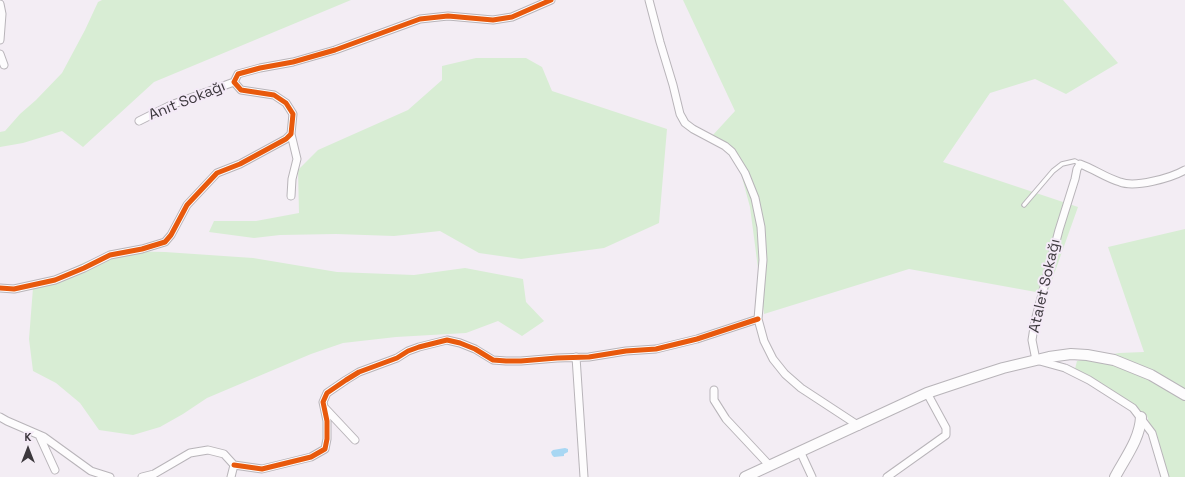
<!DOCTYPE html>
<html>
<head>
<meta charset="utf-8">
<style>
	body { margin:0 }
	#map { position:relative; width:1185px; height:477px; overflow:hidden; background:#f3edf4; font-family:"Space Grotesk",sans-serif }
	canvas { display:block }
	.north { position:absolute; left:8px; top:429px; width:40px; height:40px; -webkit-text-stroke:3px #f4eaf7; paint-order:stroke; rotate:0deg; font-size:11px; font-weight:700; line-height:16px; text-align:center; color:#3c383d }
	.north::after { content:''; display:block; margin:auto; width:14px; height:18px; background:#3c383d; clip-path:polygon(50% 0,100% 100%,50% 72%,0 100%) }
</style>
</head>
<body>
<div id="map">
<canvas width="1185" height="477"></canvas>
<div class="north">K</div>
</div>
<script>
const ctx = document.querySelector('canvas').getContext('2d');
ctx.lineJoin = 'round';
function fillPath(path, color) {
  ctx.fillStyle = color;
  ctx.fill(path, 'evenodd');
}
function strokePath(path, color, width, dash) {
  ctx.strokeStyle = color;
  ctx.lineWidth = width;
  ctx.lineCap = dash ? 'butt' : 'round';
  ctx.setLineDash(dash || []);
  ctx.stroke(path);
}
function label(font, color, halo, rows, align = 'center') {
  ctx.font = font + ' "Space Grotesk",sans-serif';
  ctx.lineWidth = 4;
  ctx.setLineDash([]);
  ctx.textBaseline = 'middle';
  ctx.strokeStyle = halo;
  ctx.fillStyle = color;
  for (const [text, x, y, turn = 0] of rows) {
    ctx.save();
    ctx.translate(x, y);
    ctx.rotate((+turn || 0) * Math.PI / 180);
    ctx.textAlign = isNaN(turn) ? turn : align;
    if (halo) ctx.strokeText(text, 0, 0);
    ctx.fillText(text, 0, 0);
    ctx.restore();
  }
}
fillPath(new Path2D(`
	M102 0H351L154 82 83 147 62 131 23 143 0 147V132L5 131 20 114 36 100 62 73 85 30 98 2Z
	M683 0H1063L1118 63 1066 94 1035 79 990 93 943 162 1078 207 1047 294 909 269 764 314 750 207 736 155 712 136 735 111Z
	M476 58H526L542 67 552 91 667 129 659 223 604 248 521 259 479 253 440 231 394 236 336 234 280 235 254 238 209 232 214 221H256L299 213 298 170 318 150 408 110 442 80V66Z
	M1185 229V477H1165L1147 416 1089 380 1075 369 1077 361 1119 353 1144 352 1108 247Z
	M122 251 165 252 253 258 337 272 414 275 465 268 523 279 526 302 544 321 522 336 498 321 466 333 396 337 343 343 311 354 207 398 183 414 160 427 133 435 99 430 80 403 56 383 33 371 29 339 33 288 85 262Z`), '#d8edd4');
fillPath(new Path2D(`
	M565 448 568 449V452L564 454V456L554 457 552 455 551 452 553 450Z`), '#a8d7f3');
const lane = new Path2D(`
	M1024 205 1053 171 1062 164 1075 161 1080 164`);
const street = new Path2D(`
	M649 0 660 42 673 85 680 114 685 123 693 129 725 146 732 152 745 173 755 198 761 227 763 260 758 319 764 341 773 359 785 374 801 388 859 426
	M0 4 2 14 0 40
	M0 54 4 65
	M139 121 171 105 234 82
	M291 196 292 179 297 159 291 134
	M0 288 14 289 55 280 84 268 110 255 142 249 165 242 171 235 187 205 217 173 240 164 286 139 291 134 293 114 286 103 274 95 241 90 234 82 238 74 260 68 293 62 335 50 420 19 448 16 493 20 512 17 551 0
	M576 357 584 477
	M714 390V400L726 419 770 466
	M325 408 355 440
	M0 417 7 421 44 437 91 471 110 477
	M39 435 55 470
	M800 451 812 477
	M234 465 262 469 311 457 325 449 327 439V421L323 402 327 393 346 380 359 372 397 358 408 351 419 347 447 340 460 343 475 349 493 360 506 361H521L557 358 589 357 626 351 656 349 697 339 758 319
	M142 477 154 474 190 453 208 450 224 454 234 465 231 477
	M887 477 946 435V428L927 393
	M1165 477 1152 433 1133 408 1089 380 1065 368 1036 360 1032 340 1035 321 1059 230 1075 179 1077 169 1080 164C1094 169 1106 178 1120 182 1135 188 1171 178 1185 170`);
const secondary = new Path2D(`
	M745 477 927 393 972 378 1003 368 1049 357 1071 354 1087 355 1114 360 1151 375 1185 395
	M1115 477C1125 458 1140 439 1141 417`);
strokePath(lane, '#b8b4b9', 5.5);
strokePath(street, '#b8b4b9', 9);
strokePath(secondary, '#b8b4b9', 12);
strokePath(lane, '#fdfcfd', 3.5);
strokePath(street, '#fdfcfd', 7);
strokePath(secondary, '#fdfcfd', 10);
strokePath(new Path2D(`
	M0 288 14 289 55 280 84 268 110 255 142 249 165 242 171 235 187 205 217 173 240 164 286 139 291 134 293 114 286 103 274 95 241 90 234 82 238 74 260 68 293 62 335 50 420 19 448 16 493 20 512 17 551 0
	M234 465 262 469 311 457 325 449 327 439V421L323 402 327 393 346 380 359 372 397 358 408 351 419 347 447 340 460 343 475 349 493 360 506 361H521L557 358 589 357 626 351 656 349 697 339 758 319`), '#e8590c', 5);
label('15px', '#3c383d', '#f4eaf7', [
	["Anıt Sokağı",187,101,-22],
	["Atalet Sokağı",1045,286,-77]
]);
</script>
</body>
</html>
